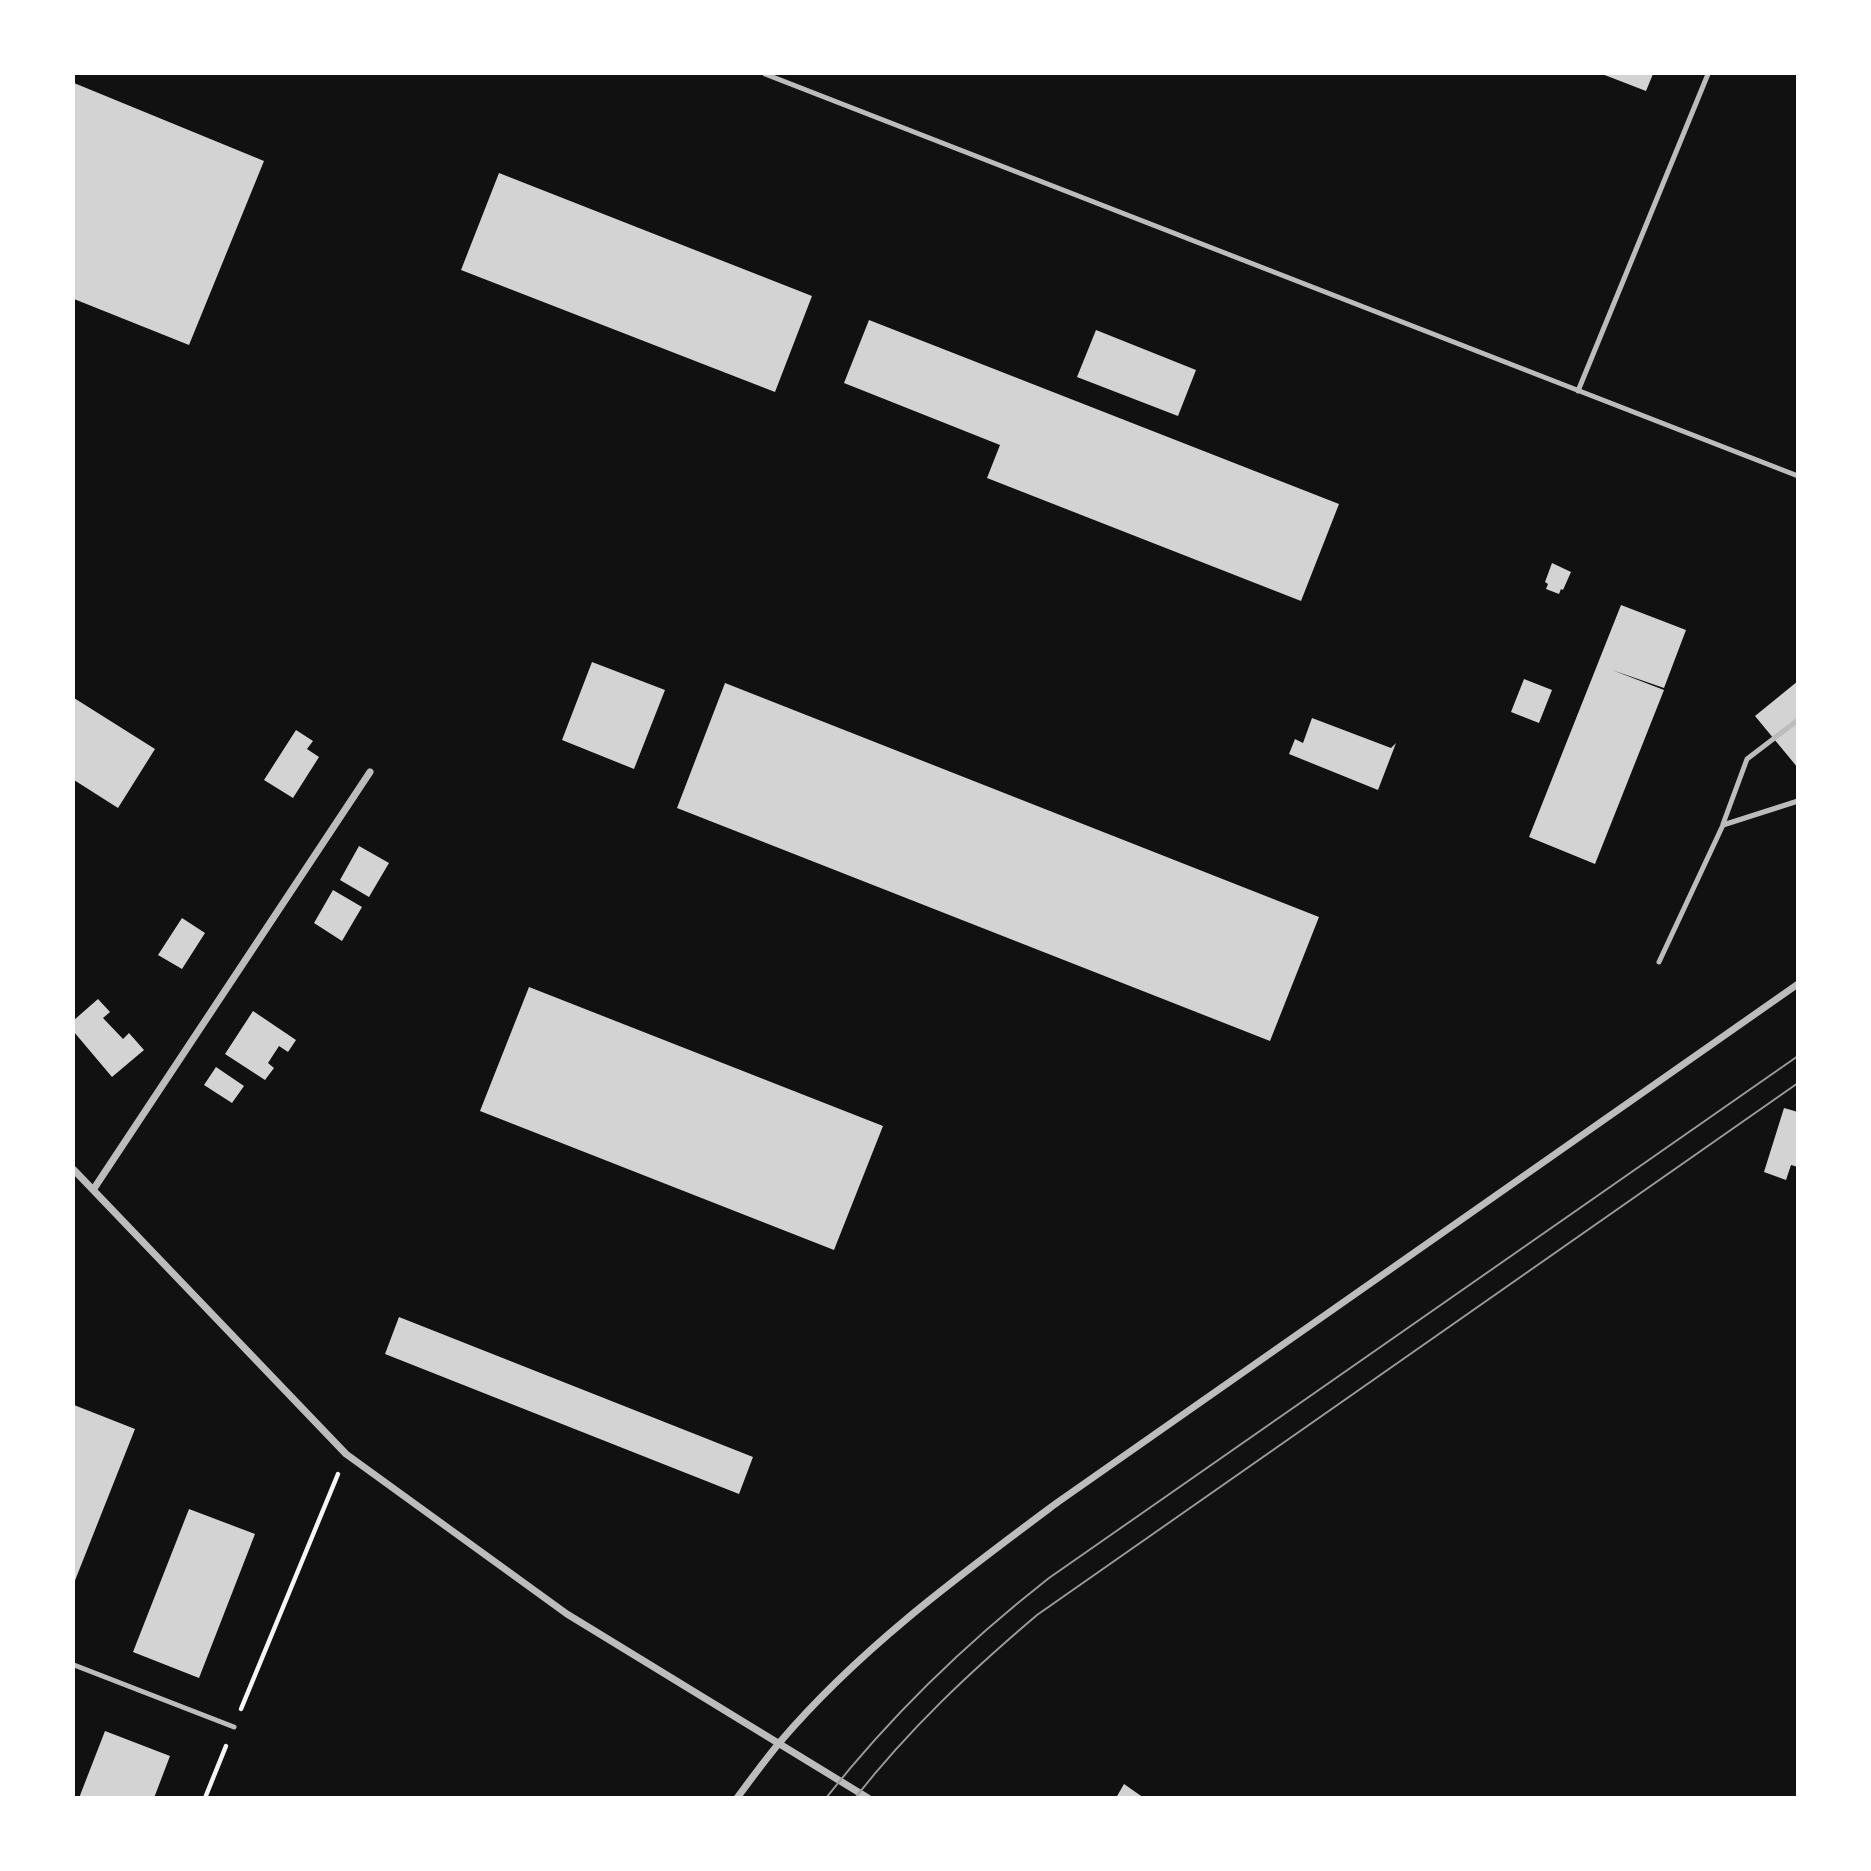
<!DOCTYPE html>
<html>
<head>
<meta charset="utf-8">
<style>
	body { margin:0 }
	#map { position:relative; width:1871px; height:1871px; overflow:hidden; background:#111; font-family:"Roboto Serif",serif }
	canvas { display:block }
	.frame { position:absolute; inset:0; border:75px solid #fff; pointer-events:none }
</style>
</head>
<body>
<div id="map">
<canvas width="1871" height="1871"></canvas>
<div class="frame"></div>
</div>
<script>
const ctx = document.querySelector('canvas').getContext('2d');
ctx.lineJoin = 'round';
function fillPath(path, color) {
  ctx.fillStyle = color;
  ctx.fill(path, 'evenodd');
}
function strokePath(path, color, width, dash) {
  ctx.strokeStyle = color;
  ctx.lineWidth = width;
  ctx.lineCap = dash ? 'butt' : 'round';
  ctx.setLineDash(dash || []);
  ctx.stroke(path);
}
fillPath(new Path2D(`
	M1602 74H1653L1646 91Z
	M74 83 264 161 189 345 74 299Z
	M499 173 812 296 775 392 461 270Z
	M869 320 1339 504 1301 601 987 478 1000 445 844 383Z
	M1096 330 1196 370 1178 416 1077 377Z
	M1552 563 1571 572 1563 590 1561 589 1559 594 1546 589 1548 584 1545 582Z
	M1621 605 1686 630 1664 688 1612 670 1664 690 1595 864 1529 837Z
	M592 662 665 690 634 769 562 740Z
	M1524 679 1552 690 1539 723 1511 712Z
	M1798 681V768L1755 716Z
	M725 683 1319 917 1270 1041 677 808Z
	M74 698 155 749 118 808 74 780Z
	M1312 718 1391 748 1396 743 1378 790 1289 754 1295 739 1303 743Z
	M296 730 313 741 307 749 319 757 293 798 264 780Z
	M359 846 389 863 369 897 340 880Z
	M333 890 362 907 342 941 314 923Z
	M182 918 205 933 182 969 158 955Z
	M529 987 883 1126 834 1250 480 1111Z
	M98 999 110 1012 103 1018 123 1039 129 1033 144 1050 112 1077 74 1032V1020Z
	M253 1011 296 1040 288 1052 279 1046 268 1063 274 1068 265 1080 225 1054Z
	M216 1067 244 1086 232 1103 204 1085Z
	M1784 1108 1798 1112V1167L1791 1165 1786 1180 1764 1172Z
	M399 1317 753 1457 739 1494 385 1354Z
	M74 1405 135 1429 74 1583Z
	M189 1509 255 1534 199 1678 133 1652Z
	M105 1731 170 1756 154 1798H79Z
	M1124 1784 1144 1798H1116Z`), '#d3d3d3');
strokePath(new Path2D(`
	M241 1709 338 1474
	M205 1798 226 1746`), '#f5f5f5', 4.5);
strokePath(new Path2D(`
	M765 74 1798 476
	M1578 391 1708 74
	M1723 824 1747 759 1798 720
	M1659 962 1723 825 1798 801
	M74 1665 234 1727`), '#bcbcbc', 5);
strokePath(new Path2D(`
	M74 1170 346 1454 567 1614 868 1798
	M93 1190 370 772
	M737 1798C751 1779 765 1760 780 1742 859 1649 960 1575 1058 1502L1798 984`), '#bcbcbc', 7);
strokePath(new Path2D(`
	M826 1798C892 1714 966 1643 1049 1578L1798 1056
	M855 1798C910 1728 970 1672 1037 1615L1798 1083`), '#9a9a9a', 2);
</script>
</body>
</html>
